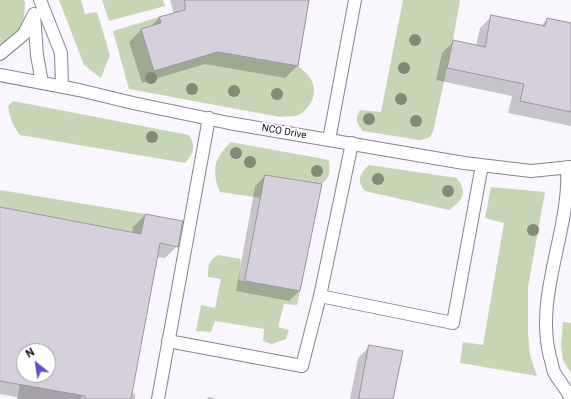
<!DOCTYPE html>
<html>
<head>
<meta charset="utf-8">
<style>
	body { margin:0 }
	#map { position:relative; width:571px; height:399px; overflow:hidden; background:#f9f6fe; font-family:Roboto,sans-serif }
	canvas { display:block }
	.north { position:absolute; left:16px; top:343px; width:40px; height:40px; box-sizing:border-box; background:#fff; border:1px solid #a09fa1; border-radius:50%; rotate:330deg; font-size:11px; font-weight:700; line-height:16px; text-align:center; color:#121014 }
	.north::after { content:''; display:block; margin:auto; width:14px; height:18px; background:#5c51c9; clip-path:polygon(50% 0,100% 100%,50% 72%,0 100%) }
</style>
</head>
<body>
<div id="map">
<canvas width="571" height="399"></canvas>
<div class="north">N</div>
</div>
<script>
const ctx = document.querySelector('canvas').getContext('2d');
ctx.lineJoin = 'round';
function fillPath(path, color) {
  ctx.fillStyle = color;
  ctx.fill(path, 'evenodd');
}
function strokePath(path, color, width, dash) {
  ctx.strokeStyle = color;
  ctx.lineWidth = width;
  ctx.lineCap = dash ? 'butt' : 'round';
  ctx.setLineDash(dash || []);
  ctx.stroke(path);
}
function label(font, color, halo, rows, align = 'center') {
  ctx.font = font + ' Roboto,sans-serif';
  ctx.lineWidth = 4;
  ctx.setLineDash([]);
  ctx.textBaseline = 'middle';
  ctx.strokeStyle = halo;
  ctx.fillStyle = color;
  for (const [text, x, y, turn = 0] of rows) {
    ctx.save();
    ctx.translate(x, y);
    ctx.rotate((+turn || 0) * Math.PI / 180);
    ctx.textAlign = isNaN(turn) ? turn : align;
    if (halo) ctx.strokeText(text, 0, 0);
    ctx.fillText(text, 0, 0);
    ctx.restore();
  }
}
fillPath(new Path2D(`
	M0 0H24L25 3C24 29 21 31 0 47Z
	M59 0H81L85 14 97 12 110 55 101 78 84 65Z
	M102 0H163L165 6 109 21Z
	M403 0H460L453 40 433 132 429 138 419 140 363 131C356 123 355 119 360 110L381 112Z
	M159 17 161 23 141 29 154 71 211 54 200 17 239 18 232 55 298 66C303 70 308 74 311 79 319 93 310 111 296 116 291 117 285 116 280 117L129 89 113 31Z
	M13 101 189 135C196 147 194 153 185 163L20 135C13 126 10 118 8 106Z
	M231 142 329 160C330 171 331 176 322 184L265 175 261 198 220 192C211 169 214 159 231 142Z
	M369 165 457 178C468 193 463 200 449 210L365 191C356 181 360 173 369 165Z
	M491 187 545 192 528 287V333L530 355 537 376 460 363 463 342 483 345 504 223 485 218Z
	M0 190 145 214 141 234 0 207Z
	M218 255 241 259 239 280 300 291 297 305 284 304 278 327 289 330 286 339 272 344 263 341 264 329 215 321 211 332 196 331 201 305 215 308 221 279 208 277C208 266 208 261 218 255Z
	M563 322 571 323V373L563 360 561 346Z`), '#c6d5b4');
fillPath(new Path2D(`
	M170 0H308L297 66 285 78 205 64 142 83 129 42 141 30 150 27 159 18 174 14Z
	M492 16 541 26 547 19 571 24V126L508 113 512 96 436 80 442 53 454 41 476 46 480 28Z
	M265 176 299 291 289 301 236 291 255 186Z
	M0 208 132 234 133 227 145 215 177 246 165 258 156 257 131 393 135 394V399H26L0 394ZM24 351H48V375H24Z
	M370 346 392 399H350L358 358Z
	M209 397 217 399H207Z`), '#0003');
strokePath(new Path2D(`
	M49 399 51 390`), '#a5a2a9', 63);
const building = new Path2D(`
	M185 0H309L298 66 218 52 154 71 141 29 161 23 159 17 185 10Z
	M491 15 545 26 547 18 571 23V112L520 101 524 84 447 68 453 40 485 47Z
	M265 175 322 184 300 291 245 281Z
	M0 207 141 234 145 214 183 221 178 247 160 243 131 399H85V396L0 381ZM24 351H48V375H24Z
	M369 345 403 351 393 399H359Z`);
fillPath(building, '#d5d0dc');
strokePath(building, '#9994a0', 1);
const lane = new Path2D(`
	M40 0 61 53 62 87
	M34 14 37 55 42 83
	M0 54 24 34 33 16
	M0 75 79 90 133 103 229 123 464 163 531 171 571 167
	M329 140 355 0
	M352 143 320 296 453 323 482 165
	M567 167C571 230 534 295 550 357 552 362 552 368 554 372 559 381 566 389 571 398
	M168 341 302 366 320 296
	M158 399 209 118`);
strokePath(lane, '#88838e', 14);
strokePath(lane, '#fff', 12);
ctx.fillStyle = '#828974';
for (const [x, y] of [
	[415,40],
	[404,68],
	[151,78],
	[192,89],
	[234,91],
	[277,94],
	[401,99],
	[369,119],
	[416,121],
	[152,137],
	[236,153],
	[250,162],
	[317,171],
	[378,179],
	[448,191],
	[533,230]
]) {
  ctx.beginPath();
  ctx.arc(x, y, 6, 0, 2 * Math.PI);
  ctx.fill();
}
label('10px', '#121014', '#fff', [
	["NCO Drive",284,132,10]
]);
</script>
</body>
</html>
